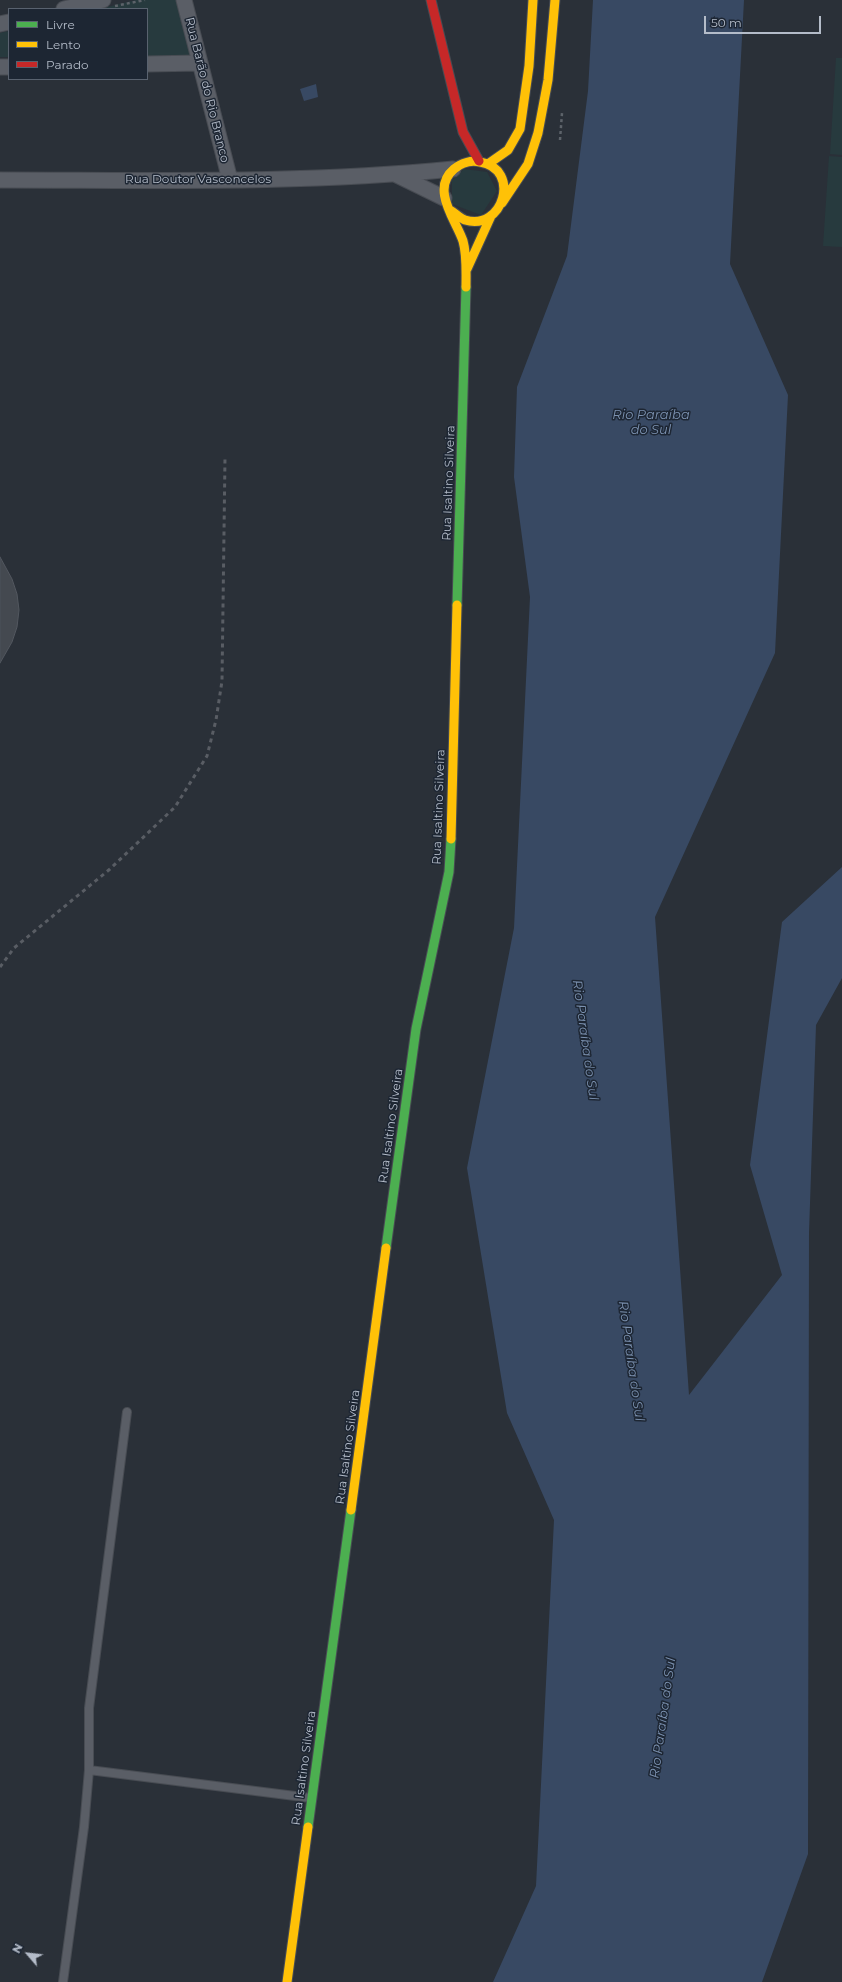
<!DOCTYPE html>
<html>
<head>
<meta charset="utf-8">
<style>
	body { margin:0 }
	#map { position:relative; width:842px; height:1982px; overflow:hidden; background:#2a3038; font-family:Montserrat,sans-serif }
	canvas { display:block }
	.legend { position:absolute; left:8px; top:8px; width:140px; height:72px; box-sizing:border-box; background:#1d2633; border:1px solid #59626f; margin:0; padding:5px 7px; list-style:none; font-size:12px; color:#b4bcc9 }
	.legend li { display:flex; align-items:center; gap:8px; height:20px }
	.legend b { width:20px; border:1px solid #59626f }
	.north { position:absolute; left:8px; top:1934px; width:40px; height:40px; -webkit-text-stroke:3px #1d2633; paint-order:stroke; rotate:298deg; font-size:11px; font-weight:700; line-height:16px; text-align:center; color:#b4bcc9 }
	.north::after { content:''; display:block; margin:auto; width:14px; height:18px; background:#b4bcc9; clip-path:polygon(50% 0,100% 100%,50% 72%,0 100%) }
	.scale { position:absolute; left:704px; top:16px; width:117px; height:18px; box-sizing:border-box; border:2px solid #b4bcc9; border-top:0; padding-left:5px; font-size:12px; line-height:14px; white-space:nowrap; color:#b4bcc9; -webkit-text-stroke:3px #1d2633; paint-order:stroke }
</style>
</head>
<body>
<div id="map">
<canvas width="842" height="1982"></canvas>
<ul class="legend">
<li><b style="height:5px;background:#4caf50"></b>Livre</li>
<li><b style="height:5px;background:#ffc107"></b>Lento</li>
<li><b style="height:5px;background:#c62828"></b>Parado</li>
</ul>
<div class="north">N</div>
<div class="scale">50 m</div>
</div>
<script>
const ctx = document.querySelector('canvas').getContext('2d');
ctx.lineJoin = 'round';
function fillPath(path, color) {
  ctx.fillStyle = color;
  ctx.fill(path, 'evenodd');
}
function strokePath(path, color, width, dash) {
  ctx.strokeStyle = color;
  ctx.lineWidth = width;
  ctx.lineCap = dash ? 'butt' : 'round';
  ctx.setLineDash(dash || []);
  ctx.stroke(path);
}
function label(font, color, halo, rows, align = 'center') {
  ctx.font = font + ' Montserrat,sans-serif';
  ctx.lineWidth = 3;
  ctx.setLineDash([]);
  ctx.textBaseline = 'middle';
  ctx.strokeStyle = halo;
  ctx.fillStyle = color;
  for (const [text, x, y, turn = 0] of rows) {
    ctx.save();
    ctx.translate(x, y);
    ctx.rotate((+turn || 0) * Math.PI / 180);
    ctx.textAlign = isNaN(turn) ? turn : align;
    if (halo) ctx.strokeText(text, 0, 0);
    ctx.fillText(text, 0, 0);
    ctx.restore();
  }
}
fillPath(new Path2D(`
	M136 0H178L191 56H147V9H99Z
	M9 31V57H0V33Z
	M836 58H842V155L830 154Z
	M829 156 842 157V247L823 246Z
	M464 169 487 172 497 191 481 215 452 204V180Z`), '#273a3e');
fillPath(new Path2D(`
	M593 0H744L730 264 788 395 775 653 655 917 689 1395 782 1275 750 1165 782 922 842 867V978L816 1025 809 1233 808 1854 762 1982H493L536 1886 554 1520 507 1413 467 1168 514 928 530 597 514 477 517 387 567 256 588 91Z
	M316 84 318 97 304 101 300 89Z`), '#384963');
const building = new Path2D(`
	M0 557 12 579 17 594 19 610 17 627 12 642 0 663Z`);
fillPath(building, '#444950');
strokePath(building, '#52575f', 1);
const lane = new Path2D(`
	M127 1412 89 1708V1770L311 1798
	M63 1982 84 1827 89 1770`);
const street = new Path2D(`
	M184 0 230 180
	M64 9 103 0
	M0 24 9 22
	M147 64 200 63
	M0 67H9
	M397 175 444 198
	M0 180C151 180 303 184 453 169`);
const fast = new Path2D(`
	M457 605 466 287
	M386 1248 416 1029 449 872 451 839
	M308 1827 351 1510`);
const slow = new Path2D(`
	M488 164 508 150 520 129 529 66 533 0
	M502 203 528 164 538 133 548 80 555 0
	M450 210C455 213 460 218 465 220 503 232 522 169 480 162 471 160 461 163 454 169 430 189 456 220 463 241 467 255 466 272 466 287
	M467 269 491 216
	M451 839 457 605
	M351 1510 386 1248
	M287 1982 308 1827`);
const jam = new Path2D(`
	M431 0 463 132 479 161`);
strokePath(lane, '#484c53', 10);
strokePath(street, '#484c53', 17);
strokePath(fast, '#484c53', 11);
strokePath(slow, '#484c53', 11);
strokePath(jam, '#484c53', 11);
strokePath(new Path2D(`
	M115 6 145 0
	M560 140 562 113`), '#5d636a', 2.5, [3, 3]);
strokePath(lane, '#5a5e66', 8);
strokePath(street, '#5a5e66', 15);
strokePath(fast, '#4caf50', 9);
strokePath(slow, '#ffc107', 9);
strokePath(jam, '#c62828', 9);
strokePath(new Path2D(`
	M0 967 14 948 110 869 175 807 207 756 216 720 222 681 225 458`), '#595d64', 3, [4, 4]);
label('12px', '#b4bcc9', '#1d2633', [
	["Rua Barão do Rio Branco",207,90,76],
	["Rua Doutor Vasconcelos",198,179],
	["Rua Isaltino Silveira",449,483,-88],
	["Rua Isaltino Silveira",439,807,-88],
	["Rua Isaltino Silveira",391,1126,-82],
	["Rua Isaltino Silveira",348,1447,-82],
	["Rua Isaltino Silveira",304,1768,-82]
]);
label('italic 13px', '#7c92b1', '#1d2633', [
	["Rio Paraíba",651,415],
	["do Sul",651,430],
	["Rio Paraíba do Sul",585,1040,82],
	["Rio Paraíba do Sul",631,1361,82],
	["Rio Paraíba do Sul",663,1718,-82]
]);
</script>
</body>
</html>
